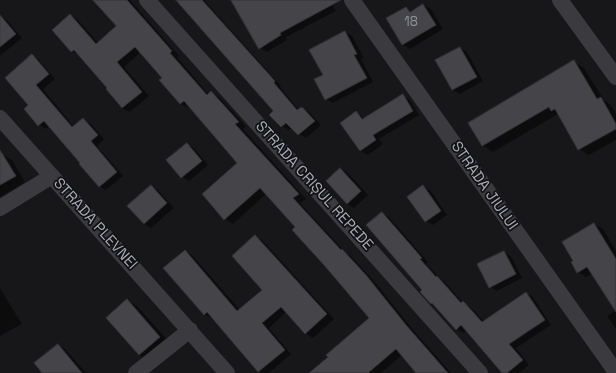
<!DOCTYPE html>
<html>
<head>
<meta charset="utf-8">
<style>
	body { margin:0 }
	canvas { display:block; background:#171719 }
</style>
</head>
<body>
<canvas width="616" height="373"></canvas>
<script>
const ctx = document.querySelector('canvas').getContext('2d');
ctx.lineJoin = 'round';
function fillPath(path, color) {
  ctx.fillStyle = color;
  ctx.fill(path, 'evenodd');
}
function strokePath(path, color, width, dash) {
  ctx.strokeStyle = color;
  ctx.lineWidth = width;
  ctx.lineCap = dash ? 'butt' : 'round';
  ctx.setLineDash(dash || []);
  ctx.stroke(path);
}
function label(font, color, halo, rows, align = 'center') {
  ctx.font = font + ' "Space Grotesk",sans-serif';
  ctx.lineWidth = 3.5;
  ctx.setLineDash([]);
  ctx.textBaseline = 'middle';
  ctx.strokeStyle = halo;
  ctx.fillStyle = color;
  for (const [text, x, y, turn = 0] of rows) {
    ctx.save();
    ctx.translate(x, y);
    ctx.rotate((+turn || 0) * Math.PI / 180);
    ctx.textAlign = isNaN(turn) ? turn : align;
    if (halo) ctx.strokeText(text, 0, 0);
    ctx.fillText(text, 0, 0);
    ctx.restore();
  }
}
fillPath(new Path2D(`
	M105 0H130L179 56 177 57 209 95 211 92 219 97 246 126 243 129 306 199 300 203 345 252 350 255 373 280 414 331 451 373H417L402 355 381 373H310L370 318 296 227 266 194 233 224 225 219 238 163 190 107 189 108 181 104 160 80 163 78 141 52 124 67 149 96 130 112 122 108 109 88 80 56 72 51 70 15 78 20 98 43 117 26Z
	M177 0H204L281 86 280 87 299 110 302 108 309 112 321 125 306 138 299 134 292 128 289 130 282 126 275 111Z
	M232 0H330L336 11 286 37 287 40 267 52 260 48Z
	M424 5 431 9 443 29 410 49 403 45 388 18 406 8 413 12Z
	M0 17 7 20 22 38 0 56Z
	M345 32 352 36 364 58 361 59 373 82 333 103 326 99 324 75Z
	M460 48 467 52 483 81 460 94 453 90 437 61Z
	M32 56 39 60 55 79 43 89 74 127 83 119 90 123 104 139 97 146 123 176 106 190 99 186 82 163 49 126 46 129 39 125 30 106Z
	M574 62 584 68 604 100 611 105 616 114V140L589 155 579 149 558 114 493 152 483 146 470 123Z
	M403 96 410 100 419 115 379 139 383 144 368 155 361 151 341 123 356 112 364 118Z
	M187 144 194 148 208 165 189 181 182 177Z
	M2 154 12 160 25 182 0 197V155Z
	M341 169 348 173 368 195 354 208 347 204Z
	M151 186 158 190 174 208 151 228 144 224Z
	M424 187 431 191 447 215 433 225 426 221Z
	M382 213 389 217 428 262 426 264 441 279 445 282 463 303 470 307 484 321 526 293 533 297 551 325 516 348 529 365 519 373H503L467 330 463 333 456 329 424 290Z
	M594 224 603 229 616 251V329L607 316 616 310 593 273 586 277 578 272 575 261Z
	M255 236 262 240 334 319 313 338 306 334 286 312 269 328 291 354 269 373H261L259 372 212 317 211 318 204 314 185 251 192 255 240 310 264 290Z
	M504 252 511 256 522 278 497 291 490 287Z
	M0 288 22 324 0 336Z
	M127 300 137 306 170 343 149 360 139 355Z
	M58 345 65 349 86 373H44Z`), '#0007');
const building = new Path2D(`
	M93 0H127L172 51 170 53 207 95 211 91 239 122 235 124 299 194 293 198 341 250 342 249 366 275 406 325 448 373H416L396 349 368 373H309L328 357 326 355 369 318 324 265 292 230 295 227 260 188 224 220 202 194 237 163 184 101 180 104 159 80 162 78 135 47 117 62 142 92 122 108 106 89 107 88 74 50 71 52 52 30 70 14 96 44 116 26Z
	M176 0H202L275 81 274 83 297 110 302 107 315 121 298 135 286 123 281 127 269 115 273 111Z
	M231 0H341L280 33 281 35 259 49Z
	M423 4 436 25 402 45 386 18 406 7 410 12Z
	M0 15 16 34 0 47Z
	M345 31 357 54 354 55 367 78 325 100 314 79 323 75 309 50Z
	M460 47 477 77 452 90 435 60Z
	M32 54 49 74 36 85 72 127 83 118 98 135 91 141 117 172 99 187 79 164 80 163 44 121 38 126 24 109 28 105 5 78Z
	M574 60 597 99 601 97 616 124V129L578 150 555 109 551 111 549 107 482 146 468 123Z
	M403 94 413 111 373 135 376 140 360 151 340 123 356 111 362 119Z
	M187 143 202 161 181 178 166 160Z
	M0 150 16 176 0 185Z
	M340 168 361 191 347 204 326 181Z
	M151 185 167 203 144 224 127 206Z
	M423 185 441 211 425 222 407 197Z
	M382 212 422 258 420 259 436 277 437 276 461 303 463 301 482 322 526 292 545 320 509 344 523 360 507 373H502L461 325 456 330 432 303 431 304 420 292 422 290 366 225Z
	M594 223 616 259V312L587 267 577 273 571 262 573 261 562 242Z
	M255 235 327 314 305 334 281 307 262 323 285 350 258 372 207 312 204 315 163 268 185 250 237 311 262 290 232 256Z
	M504 251 516 274 489 288 477 264Z
	M127 299 160 337 139 355 106 318Z
	M58 344 82 373H42L34 363Z`);
fillPath(building, '#444449');
strokePath(building, '#323134', 1);
strokePath(new Path2D(`
	M147 0 480 373
	M352 0 616 372
	M560 0 616 77
	M0 118 227 373
	M0 208 52 176
	M136 373 190 330`), '#3a3a3f', 16);
label('13px', '#90939c', null, [
	["18",411,22]
]);
label('15px', '#aaadb7', '#121214', [
	["STRADA CRIȘUL REPEDE",314,186,48],
	["STRADA JIULUI",484,186,55],
	["STRADA PLEVNEI",95,224,48]
]);
</script>
</body>
</html>
